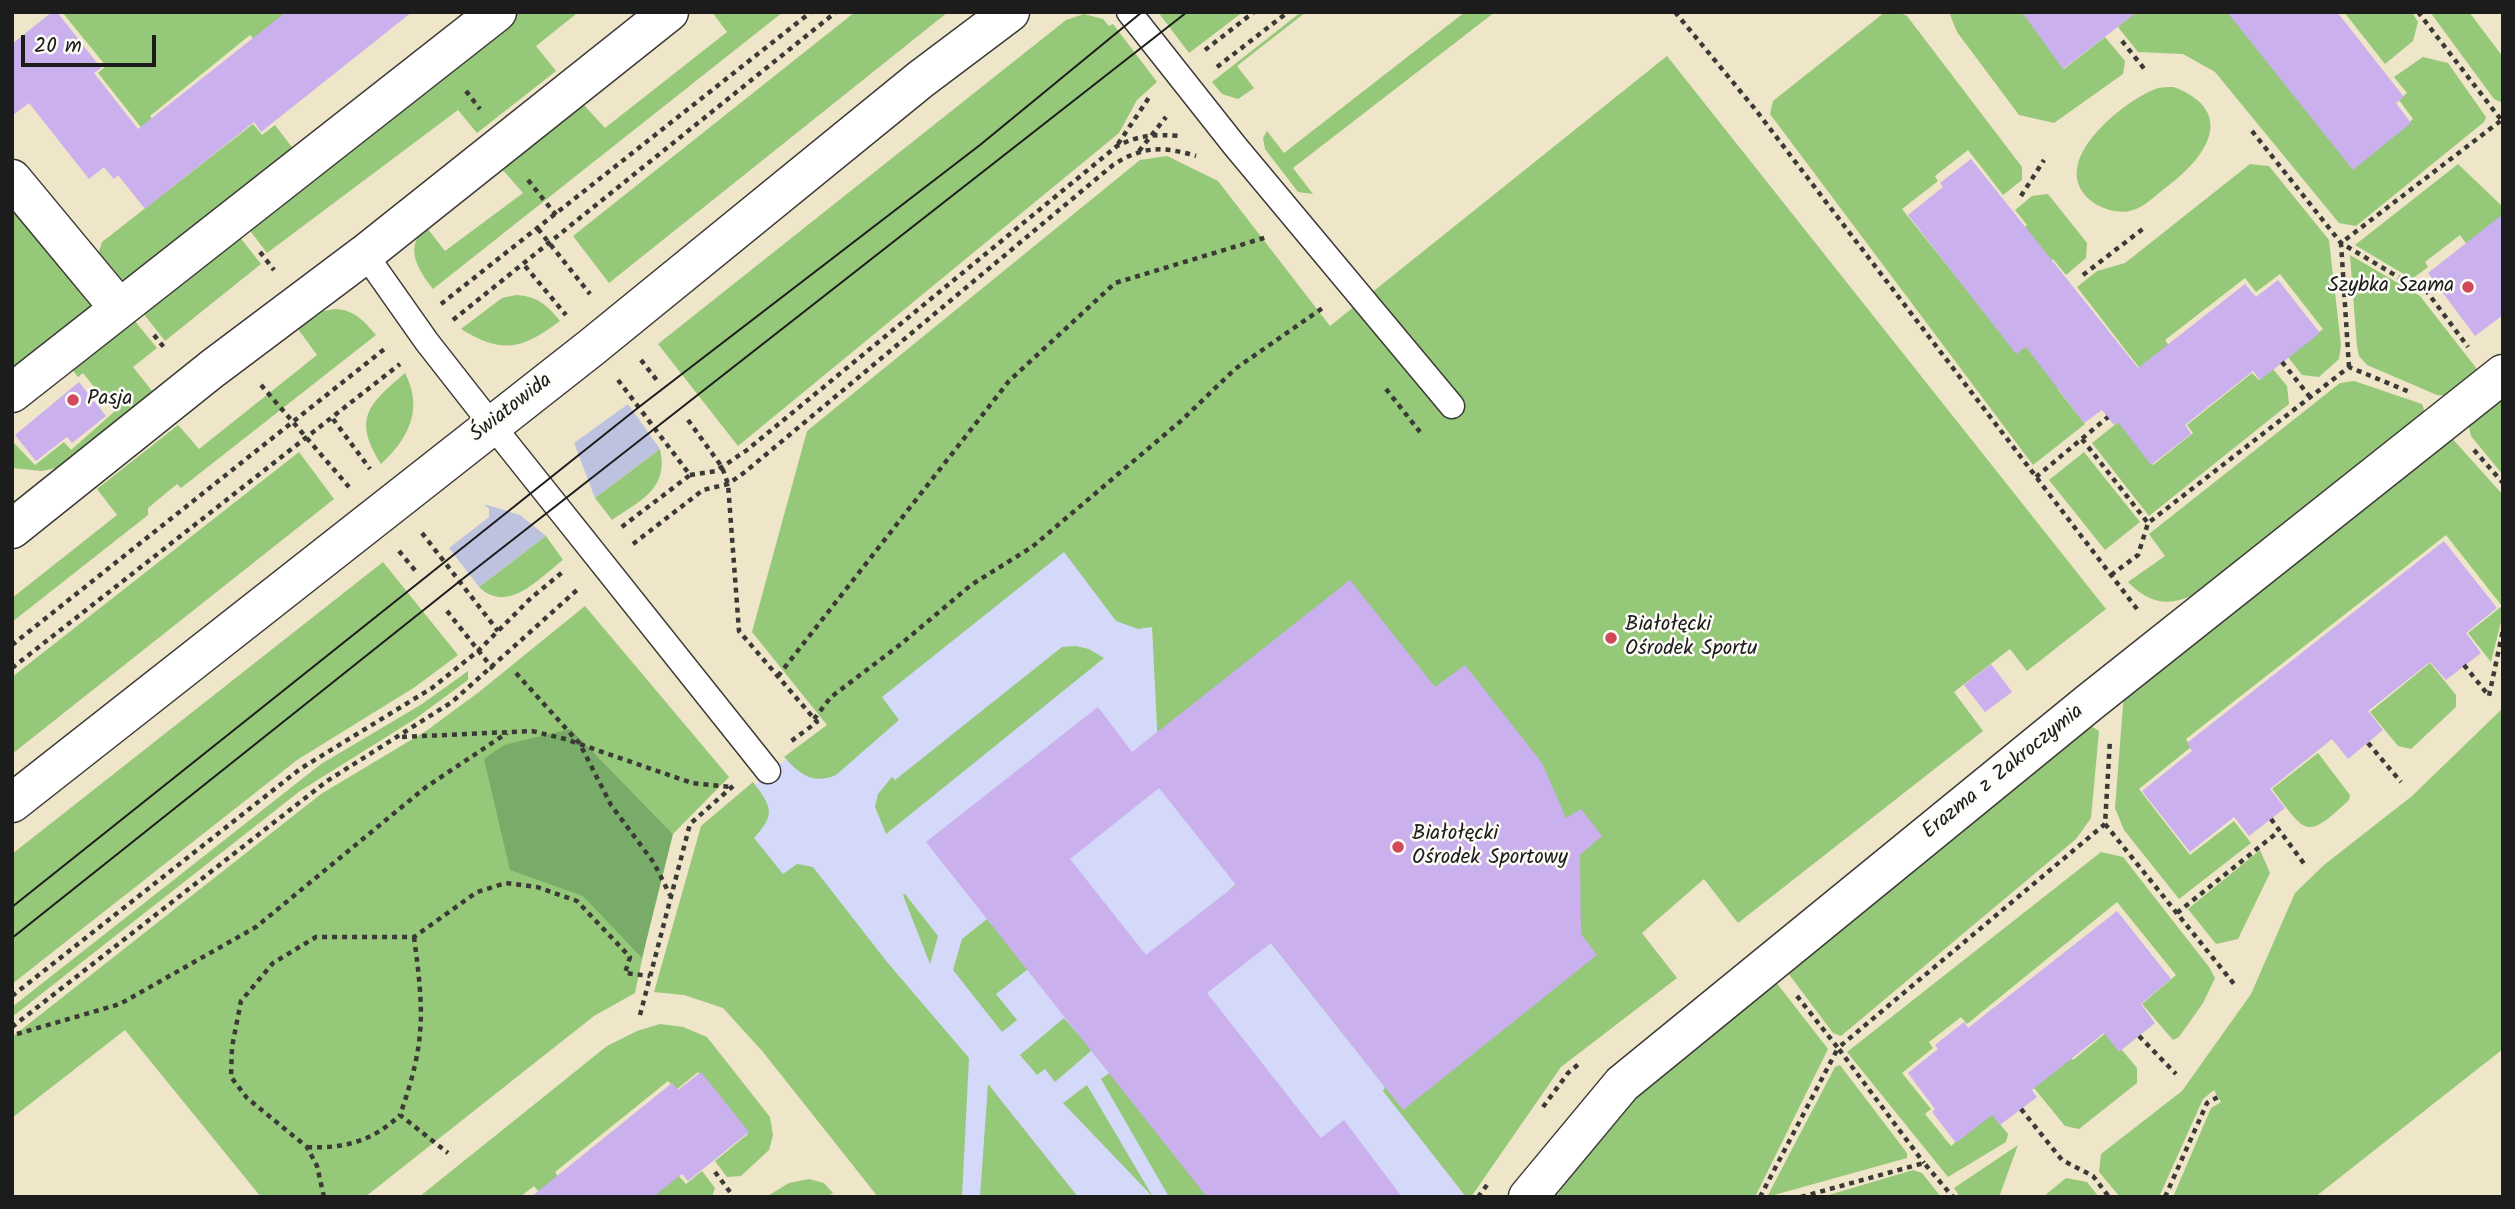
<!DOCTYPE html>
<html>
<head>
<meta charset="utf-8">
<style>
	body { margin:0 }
	#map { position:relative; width:2515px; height:1209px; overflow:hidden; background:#efe5c9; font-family:Kalam,sans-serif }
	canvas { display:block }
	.frame { position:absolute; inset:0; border:14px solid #1c1c1c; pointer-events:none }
	.scale { position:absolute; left:21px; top:35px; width:135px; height:32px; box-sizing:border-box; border:4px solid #1c1c1c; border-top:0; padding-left:9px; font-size:21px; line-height:24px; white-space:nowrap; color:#1c1c1c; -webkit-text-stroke:5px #fdfcf7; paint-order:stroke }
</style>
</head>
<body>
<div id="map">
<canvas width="2515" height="1209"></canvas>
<div class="frame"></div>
<div class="scale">20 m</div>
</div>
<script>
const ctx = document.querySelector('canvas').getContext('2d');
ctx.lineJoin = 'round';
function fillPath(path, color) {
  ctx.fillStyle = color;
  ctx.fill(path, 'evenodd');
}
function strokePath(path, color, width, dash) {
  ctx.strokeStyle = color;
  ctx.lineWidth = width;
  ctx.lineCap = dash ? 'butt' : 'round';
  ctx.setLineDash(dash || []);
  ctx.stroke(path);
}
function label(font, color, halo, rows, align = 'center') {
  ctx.font = font + ' Kalam,sans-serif';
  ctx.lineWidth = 5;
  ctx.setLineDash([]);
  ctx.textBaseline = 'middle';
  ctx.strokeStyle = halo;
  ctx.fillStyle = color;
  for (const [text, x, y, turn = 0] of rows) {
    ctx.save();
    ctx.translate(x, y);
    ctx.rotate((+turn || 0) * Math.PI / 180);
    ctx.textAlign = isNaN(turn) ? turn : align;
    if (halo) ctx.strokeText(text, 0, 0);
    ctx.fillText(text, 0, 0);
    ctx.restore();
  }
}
fillPath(new Path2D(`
	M1072 530 1152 626 1160 788 1228 875H1247L1230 890 1386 1088 1384 1091 1466 1197H899L702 827Z`), '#d4d8f9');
fillPath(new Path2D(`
	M628 404 660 449 595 498 574 443Z
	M484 504 520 515 546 536 479 587 449 548 489 517V509Z`), '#bdc3de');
fillPath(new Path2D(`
	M62 12H286L260 46 250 35 150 116 155 123 144 131 98 73 106 66Z
	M515 12 576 14 536 46 556 71 477 133 458 110 267 253 245 224Z
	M712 12H783L433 289C419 271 402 246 427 228L445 251 523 193 501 168 583 104 605 128 727 32Z
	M855 12H948L609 283 573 236Z
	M1158 12H1243L1189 53Z
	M1301 12H1306L1237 66 1254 88 1238 99 1222 94 1212 82Z
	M1465 12H1495L1293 168 1313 194 1298 192 1265 149 1263 138 1267 131 1284 153Z
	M1885 12H1899L1907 16 2022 167V180L2003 195 1968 150 1935 176 1938 181 1902 209 2017 353 2031 342 2059 391 2085 424 2033 465 1770 114 1773 101Z
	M1949 12H2022L2064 69 2105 37 2125 61 2123 74 2054 123 2019 115 1957 32Z
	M2134 12H2228L2352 168 2413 119 2399 100 2407 93 2394 77 2423 57 2448 63 2486 117 2484 122 2356 226 2339 223 2215 72 2183 54 2138 52 2118 27Z
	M2344 12H2412L2418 22 2413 41 2385 64Z
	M2430 12H2469L2503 57V103L2494 99Z
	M1084 14 1103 19 1109 26 1113 24 1157 82 1137 100 1119 133 738 446 658 344 1066 20Z
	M1667 56 2106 609 2027 671 2010 649 1954 692 1983 731 1738 923 1704 879 1642 933 1677 978 1561 1067 1471 1197H1466L1383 1091 1385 1087 1229 890 1247 875H1229L1160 788 1152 627 1138 629 1116 621 1064 552 882 697 899 720 836 775C812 785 800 774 784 757L827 725 752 632 807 431 1140 160 1167 156 1218 181 1330 326Z
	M2174 87C2240 113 2204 160 2164 189 2155 196 2144 207 2133 210 2121 214 2109 211 2097 205 2040 169 2118 105 2153 90 2159 87 2167 87 2174 87Z
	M253 124 262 135 275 125 294 150 134 280 115 279 98 255 102 242Z
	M2250 164 2269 166 2329 240 2341 345 2339 359 2319 377 2302 375 2288 357 2323 329 2280 274 2256 292 2245 278 2165 340 2170 347 2141 370 2077 287 2097 271 2125 263Z
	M2458 164 2503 207V294L2460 235 2425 262 2428 267 2412 279 2355 245Z
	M2048 194 2087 243 2086 258 2066 275 2053 259 2046 264 2020 231 2027 225 2015 210 2032 196Z
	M12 196 91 302 89 312 12 379Z
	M235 231 261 264 165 341 139 308Z
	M2350 255 2420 296 2480 373 2449 396 2437 395 2367 365 2359 356 2357 347Z
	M516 295C537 296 547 305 560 321 522 349 503 355 461 329L502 298Z
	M335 309C355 310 364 321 376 335L181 488 177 484 148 508V515L12 622V598L117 515 97 489 178 425 199 449 317 355 298 329 324 311Z
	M129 314 157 348 133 367 153 392 61 467 42 471 12 468V441L35 465 64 442 71 450 114 412 83 373 78 377 67 363Z
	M2273 369 2287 386 2289 404 2149 516 2092 443 2126 416 2132 438 2153 465 2193 433 2187 425 2252 373 2259 380Z
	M405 373C424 410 408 439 381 464 352 418 369 404 405 373Z
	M2354 381 2422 404 2425 412 2222 578C2189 599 2162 617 2128 582L2165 556 2149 534 2340 383Z
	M2503 394V475L2471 436 2468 422Z
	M2449 435 2503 495V614L2491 662 2468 633 2502 606 2446 535 2186 739 2191 747 2139 789 2190 855 2234 821 2251 843 2179 899 2124 830 2115 808 2124 693Z
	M660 449C669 489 641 500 612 520L595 498Z
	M299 452 334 499 12 754V677Z
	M2084 452 2140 522 2105 550 2049 480Z
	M546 536 563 560C539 578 508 615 479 587Z
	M383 562 458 655 415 687 297 760 12 984V854Z
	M585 606 729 777 673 834 572 730 649 927 635 993 594 1016 365 1197H261L125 1030 12 1118V1037L321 794 426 731 479 692Z
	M1076 646 1089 649 1104 658 886 834 875 807 878 794 892 777 895 780 1062 647Z
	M2430 663 2456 695V707L2411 749 2398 746 2370 712Z
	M468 671V680L415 719 300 791 12 1017V1007L321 764 422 704Z
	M2503 708V1049L2315 1197H2173L2211 1108 2221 1102 2214 1090 2203 1099 2159 1197H2120L2099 1172 2101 1154 2182 1091 2251 994 2295 893 2324 865 2412 796Z
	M2086 723 2099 731 2091 818 2076 839 1841 1036 1833 1033 1785 969Z
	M2318 753 2350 795 2349 800C2305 841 2307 834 2272 789Z
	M753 782C772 807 776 814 754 838L783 874 797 864 813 867 887 962 969 1058 962 1197H878L763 1052 723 1008 684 995 654 992 701 826Z
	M2260 850 2270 873 2238 939 2216 944 2188 909Z
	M2101 852 2123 857 2209 967 2215 978 2203 1003 2179 1037 2173 1040 2142 1004 2176 975 2117 902 1967 1024 1961 1017 1929 1042 1933 1048 1902 1073 1931 1109 1925 1114 1951 1146 1991 1113 2008 1134 2006 1142 1948 1177 1847 1052Z
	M905 894 938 936 930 964 903 895Z
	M987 919 1028 969 996 994 1017 1020 1002 1032 953 970 962 939Z
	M1772 977 1828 1049 1755 1197H1556L1622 1099Z
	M1064 1018 1092 1050 1055 1082 1045 1069 1037 1075 1020 1055Z
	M660 1024 683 1027 707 1037 770 1117 773 1135 769 1150 741 1176 727 1177 715 1161 748 1134 698 1072 676 1090 668 1081 555 1172 559 1178 540 1193 534 1186 520 1197H419L607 1046 637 1031Z
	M2107 1032 2137 1068V1083L2079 1129 2065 1126 2029 1082 2066 1052 2073 1060Z
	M1840 1065 1907 1153V1158L1767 1197 1835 1067Z
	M1111 1072 1210 1197H1169L1101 1079Z
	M988 1084 1078 1197H980Z
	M1087 1085 1153 1197 1063 1103Z
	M2018 1145 1999 1197H1960L1954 1188Z
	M1913 1170 1922 1173 1941 1197H1822Z
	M702 1171 715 1188 712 1197H651L678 1175 686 1184Z
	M2066 1178 2087 1182 2099 1197H2043Z
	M809 1179 824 1183 833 1193 827 1197H766L789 1183Z`), '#95c878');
fillPath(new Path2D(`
	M571 729 673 834 642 958 583 896 510 870 484 759 504 745Z`), '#78ac68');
fillPath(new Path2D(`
	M52 12H57L101 68 94 73 138 129 286 12H412L261 132 254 122 145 209 118 175 114 179 104 167 89 179 29 103 12 116V44Z
	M2022 12H2137L2063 69Z
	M2227 12H2337L2404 97 2396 103 2411 123 2353 170Z
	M1971 159 2138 368 2245 284 2256 297 2278 280 2320 333 2260 380 2253 371 2185 425 2191 434 2151 465 2118 422 2114 425 2102 410 2084 423 2026 347 2016 354 1908 215 1943 187 1940 183Z
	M2503 214V315L2475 336 2428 273Z
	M79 382 106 416 72 443 67 437 36 461 15 435Z
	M2444 541 2497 608 2466 633 2481 653 2446 680 2430 662 2368 711 2383 730 2348 759 2332 739 2270 789 2285 808 2271 819 2249 836 2234 817 2190 852 2142 791 2192 751 2187 743Z
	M1350 580 1435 687 1465 665 1542 763 1566 818 1581 809 1602 836 1580 855 1581 934 1597 955 1403 1110 1271 943 1207 993 1321 1138 1344 1120 1402 1197H1207L926 842 1098 707 1132 752ZM1159 788 1236 885 1146 955 1070 859Z
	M1991 664 2012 692 1985 712 1964 685Z
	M2117 911 2171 979 2141 1004 2155 1023 2119 1052 2104 1033 2032 1090 2037 1097 2000 1125 1992 1115 1956 1143 1932 1112 1935 1109 1908 1073 1938 1049 1935 1045 1964 1022 1968 1028Z
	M701 1072 749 1132 688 1181 682 1174 653 1197H531L672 1083 678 1090Z`), '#cab0ed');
const service = new Path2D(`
	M1129 12 1235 146 1452 406
	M365 254 427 342 492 425 768 771`);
const minor = new Path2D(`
	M12 179 119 308
	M12 393 497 12
	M12 529 212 369 365 254 669 12
	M1528 1197 1622 1084 2090 702 2503 374`);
const tertiary = new Path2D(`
	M12 803 592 347 921 79 1010 12`);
strokePath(service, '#3c3a36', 27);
strokePath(minor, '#3c3a36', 41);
strokePath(tertiary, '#3c3a36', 41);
strokePath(new Path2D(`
	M1675 12 1755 109 2137 609
	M2418 12 2502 121
	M2122 41 2146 71
	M1205 50 1254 12
	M1217 67 1288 12
	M466 91 480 109
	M2252 131 2341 243 2410 284 2425 289 2468 347
	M1118 144 1150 96
	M1139 151 1166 117
	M528 180 556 215
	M2021 196 2044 160
	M538 229 590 294
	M260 252 274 270
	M525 266 566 315
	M2083 275 2144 228
	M441 304 811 12
	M453 320 836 12
	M154 335 166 350
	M641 360 659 383
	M2282 362 2310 397
	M2349 367 2341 243 2503 119
	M618 380 690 475 619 529
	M261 385 349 487
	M1386 389 1420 432
	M333 419 370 469
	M688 420 722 467 728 484 739 631 817 722 790 742
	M2082 439 2148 523
	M2474 450 2503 483
	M690 475 716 471 747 450 1117 146C1139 135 1155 134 1180 136
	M2036 477 2108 417
	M422 533 498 631
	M633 544 703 490 728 484 745 472 1113 165C1142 146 1163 146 1196 156
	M399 551 418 574
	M2111 575 2138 555 2148 523 2349 367 2412 393
	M447 611 493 669
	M12 645 387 347
	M2464 665 2489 696 2503 630
	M12 668 400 364
	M516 673 580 744 611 805 654 863 670 895
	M778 676 1009 381 1115 283 1267 237
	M814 719 831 697 901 644 971 585 1032 547 1182 420 1235 369 1324 307
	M402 737 532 731 565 739 692 783 731 787
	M2368 743 2401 782
	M2271 819 2305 865
	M2105 824 2234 984
	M2177 913 2278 832
	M414 937C424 1013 426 1041 400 1115L448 1153
	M12 996 300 769 432 688 478 651 531 598 565 570
	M1797 996 1838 1048 2105 824 2110 740
	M640 1015 690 824 733 786
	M12 1027 327 781 452 702 577 590
	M17 1034 120 1004 256 927 426 787 507 733
	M2139 1036 2176 1074
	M1543 1107 1568 1073 1580 1063
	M2021 1109 2062 1160 2093 1176 2109 1197
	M307 1147C344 1149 373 1141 400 1115
	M715 1172 733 1196
	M324 1197 317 1166 307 1147 247 1098 231 1077 232 1047 241 1001 273 963 316 937H414L477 892 506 883 537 887 577 901 630 957 625 973 650 976
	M1478 1197 1487 1185
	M1760 1197 1838 1048 1924 1163
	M1801 1197 1924 1163 1953 1197
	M2165 1197 2207 1103 2218 1097`), '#3c3a36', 4.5, [5, 5]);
strokePath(service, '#fff', 24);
strokePath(minor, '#fff', 38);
strokePath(tertiary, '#fff', 38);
strokePath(new Path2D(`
	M12 907 639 407 980 145 1142 12
	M12 938 460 581 1187 12`), '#1c1c1c', 2);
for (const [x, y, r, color] of [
	[2468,287,7,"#d1495b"],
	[73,400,7,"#d1495b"],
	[1611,638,7,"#d1495b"],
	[1398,847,7,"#d1495b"]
]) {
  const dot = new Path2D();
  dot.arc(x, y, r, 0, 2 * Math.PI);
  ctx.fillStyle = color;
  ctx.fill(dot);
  strokePath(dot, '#fdfcf7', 2.5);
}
label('21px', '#1c1c1c', '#fdfcf7', [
	["Szybka Szama",2454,287,"right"],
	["Pasja",87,400],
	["Białołęcki",1625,626],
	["Ośrodek Sportu",1625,650],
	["Białołęcki",1412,835],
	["Ośrodek Sportowy",1412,859]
], 'left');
label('21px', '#1c1c1c', '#fdfcf7', [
	["Światowida",512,409,-38],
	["Erazma z Zakroczymia",2004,773,-39]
]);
</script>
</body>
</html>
